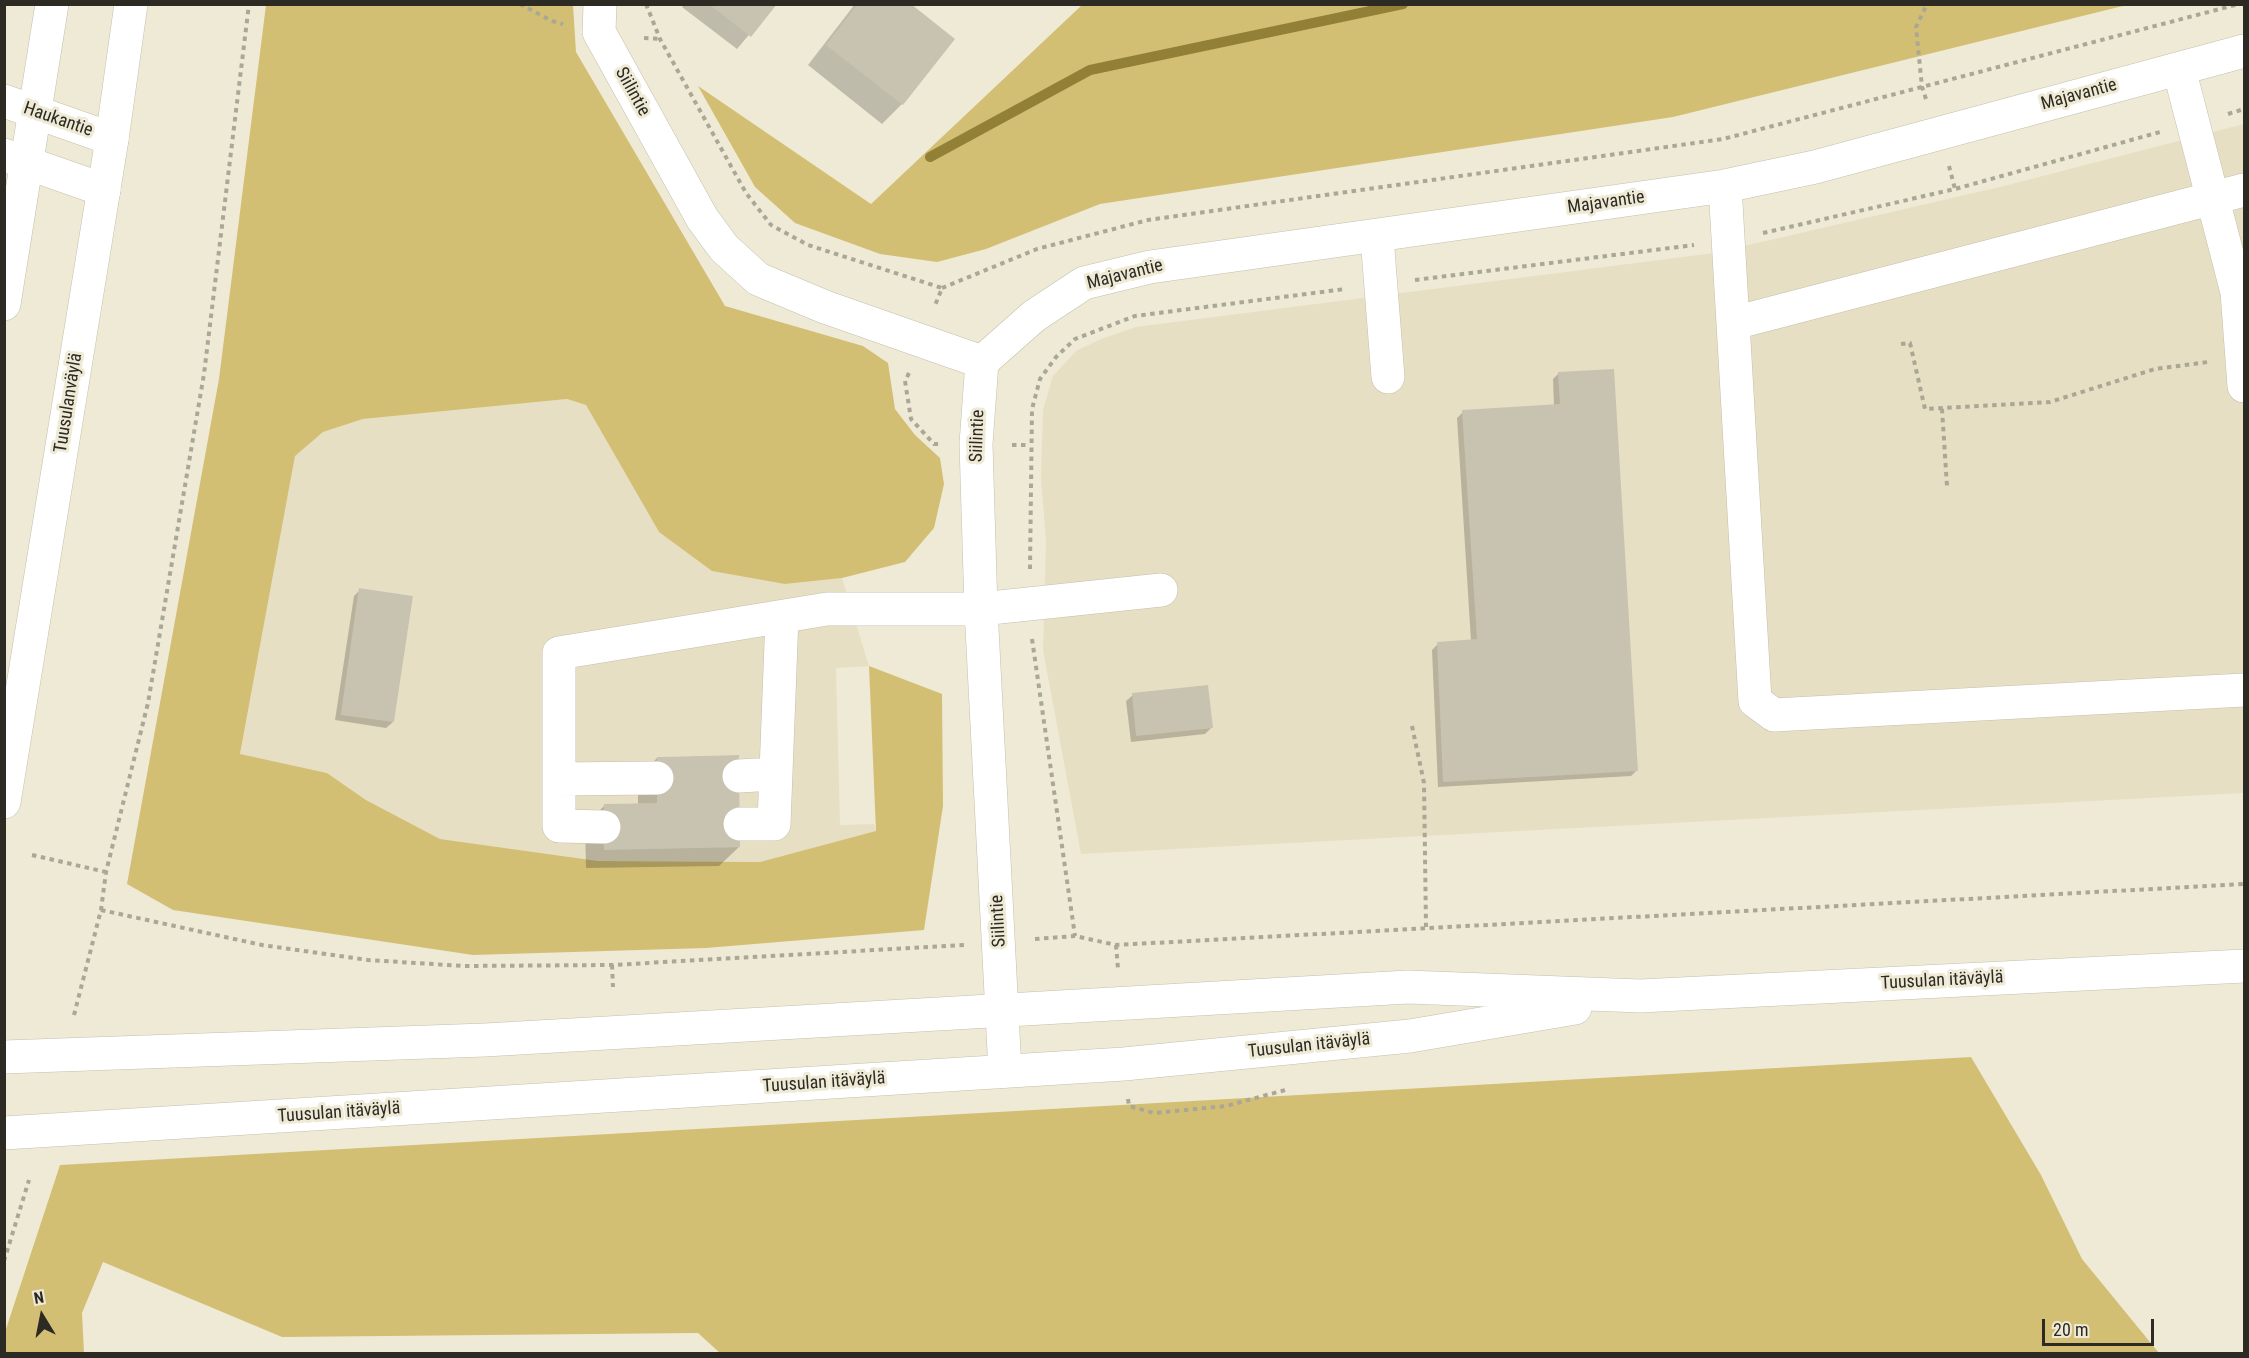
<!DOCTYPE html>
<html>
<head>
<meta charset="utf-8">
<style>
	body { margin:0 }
	#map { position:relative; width:2249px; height:1358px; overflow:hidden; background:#efead6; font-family:"Roboto Condensed",sans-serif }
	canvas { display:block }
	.frame { position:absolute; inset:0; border:6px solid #2c2a23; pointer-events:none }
	.north { position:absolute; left:12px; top:1286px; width:60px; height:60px; -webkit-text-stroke:4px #efead6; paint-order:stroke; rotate:350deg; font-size:16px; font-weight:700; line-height:24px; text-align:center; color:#2c2a23 }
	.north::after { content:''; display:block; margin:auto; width:21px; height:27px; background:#2c2a23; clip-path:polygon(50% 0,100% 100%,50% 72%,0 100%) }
	.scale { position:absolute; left:2042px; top:1319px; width:112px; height:27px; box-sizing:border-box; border:3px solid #2c2a23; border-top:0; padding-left:8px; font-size:18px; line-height:21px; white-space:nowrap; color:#2c2a23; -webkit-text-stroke:4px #efead6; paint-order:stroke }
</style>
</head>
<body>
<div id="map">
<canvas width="2249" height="1358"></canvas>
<div class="frame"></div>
<div class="north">N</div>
<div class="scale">20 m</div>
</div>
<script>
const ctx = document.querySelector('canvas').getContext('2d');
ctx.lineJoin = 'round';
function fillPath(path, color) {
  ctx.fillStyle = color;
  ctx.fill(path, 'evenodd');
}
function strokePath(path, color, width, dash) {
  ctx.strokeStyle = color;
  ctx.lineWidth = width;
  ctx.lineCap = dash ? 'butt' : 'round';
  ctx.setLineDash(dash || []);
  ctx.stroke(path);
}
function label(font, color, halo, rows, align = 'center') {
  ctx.font = font + ' "Roboto Condensed",sans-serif';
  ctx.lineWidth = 6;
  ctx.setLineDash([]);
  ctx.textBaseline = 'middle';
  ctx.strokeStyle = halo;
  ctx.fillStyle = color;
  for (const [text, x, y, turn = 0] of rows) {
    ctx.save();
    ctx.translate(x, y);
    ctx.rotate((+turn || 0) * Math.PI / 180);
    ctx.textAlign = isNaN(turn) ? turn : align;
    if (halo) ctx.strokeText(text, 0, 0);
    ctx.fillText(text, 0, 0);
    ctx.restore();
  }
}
fillPath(new Path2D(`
	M2244 124V793L1081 854 1043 650 1046 541 1041 478 1043 410 1053 376 1076 351 1101 339 1136 327 1714 253 2004 186Z
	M567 399 586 405 659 532 785 584 842 578 869 666 836 668 840 825 874 824 876 832 760 862 598 861 440 839 366 800 327 773 240 755 295 455 323 432 363 419ZM359 588 413 596 394 722 341 714ZM739 755 740 847 605 849 604 804 657 803V757Z`), '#e7dfc4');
fillPath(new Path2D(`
	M266 5H573L576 52 725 306 863 346 888 363 895 409 915 435 940 458 944 484 934 528 905 562 842 578 785 584 712 571 659 532 586 405 567 399 363 419 323 432 295 456 240 754 327 773 366 800 440 839 598 861 760 862 876 831 869 666 942 694 943 806 924 930 706 948 473 955 173 910 127 884 219 379Z
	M1082 5V4L2127 5 1673 117 1100 204 986 249 937 262 880 254 795 223 755 187 698 86 871 204Z
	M1971 1057 2041 1175 2082 1259 2159 1353 721 1354 698 1333 282 1337 103 1262 82 1313 84 1353H5V1332L60 1165Z`), '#d3bf74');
fillPath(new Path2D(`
	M684 4H775L737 49 682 7Z
	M855 4H908L953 39 902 104 882 124 808 65Z
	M1559 373 1637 770 1631 776 1438 787 1432 650 1438 644 1471 641 1457 418 1463 412 1554 406 1553 379Z
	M360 590 393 722 386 728 335 720 354 596Z
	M1133 695 1211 728 1205 734 1131 742 1126 701Z
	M657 758 739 847 719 866 586 868 585 825 604 806 638 805V778Z`), '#0003');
strokePath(new Path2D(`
	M930 157 1090 70 1403 4`), '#928037', 10);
fillPath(new Path2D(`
	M709 4H777L751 37Z
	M858 4H911L955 39 903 105 826 45Z
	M1614 369 1638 771 1443 782 1437 642 1477 639 1462 410 1560 404 1558 372Z
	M359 588 413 596 394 722 341 715Z
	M1208 685 1213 728 1136 736 1132 693Z
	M739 755 740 847 604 850V804L657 803V757Z`), '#c8c3b0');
const minor = new Path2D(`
	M600 4 599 32 702 218 724 248 758 279 825 307 982 362
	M2179 69 2237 292 2244 386
	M4 101 112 139
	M4 155 104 190
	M1725 186 1755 701 1774 715 2244 690
	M1377 237 1388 377
	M1734 323 2244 190
	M982 362 1034 316 1084 283 1150 267 1725 186 1815 167 2244 51
	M982 362 976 444 981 609 1005 1071
	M739 776 775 774
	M559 779 657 778
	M740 824H774L782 617
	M604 827 559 826V653L827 609H981L1161 590`);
const major = new Path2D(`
	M4 304 52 4
	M4 802 112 139 131 4
	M4 1057 485 1040 1408 987 1640 996 2244 966
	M4 1133 1124 1064 1410 1036 1575 1008`);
strokePath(minor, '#c4bfac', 34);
strokePath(major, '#c4bfac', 34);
strokePath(new Path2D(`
	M520 4 552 21 563 24
	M646 4 660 39 746 193 771 225 808 245 942 288 934 308
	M644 38 660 39
	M1926 99 1922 87 1916 27 1927 4
	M2228 114 2244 109
	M1949 166 1955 189
	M1763 233 1955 189 2160 132
	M1415 280 1694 245
	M942 288 1037 249 1148 220 1723 139 2239 4
	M1901 344 1910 343 1925 409 2050 402 2155 369 2208 362
	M909 373 905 381 911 419 934 444H942
	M1942 409 1947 486
	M1012 445H1030
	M1030 569 1032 409 1040 379 1056 357 1075 339 1135 316 1345 289
	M1032 639 1075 936
	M1412 726 1424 783 1426 927
	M32 855 106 872
	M101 910 262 945 368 960 464 966 612 965 964 945
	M1035 939 1075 936 1116 945 2244 884
	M1116 945 1118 969
	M612 965 613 987
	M74 1015 101 910 106 872 148 703 204 374 249 4
	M1128 1099 1129 1106 1154 1113 1226 1106 1289 1089
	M4 1261 29 1180`), '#aba797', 4, [4.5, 4.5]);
strokePath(minor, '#fff', 33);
strokePath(major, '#fff', 33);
label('18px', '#2c2a23', '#efead6', [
	["Siilintie",632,92,61],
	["Majavantie",2079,95,-15],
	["Haukantie",58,120,19],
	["Majavantie",1606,203,-8],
	["Majavantie",1125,275,-14],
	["Tuusulanväylä",69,403,-81],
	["Siilintie",978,436,-88],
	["Siilintie",999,921,-93],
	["Tuusulan itäväylä",1942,981,-3],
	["Tuusulan itäväylä",1309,1046,-6],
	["Tuusulan itäväylä",824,1083,-4],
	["Tuusulan itäväylä",339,1113,-4]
]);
</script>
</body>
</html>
